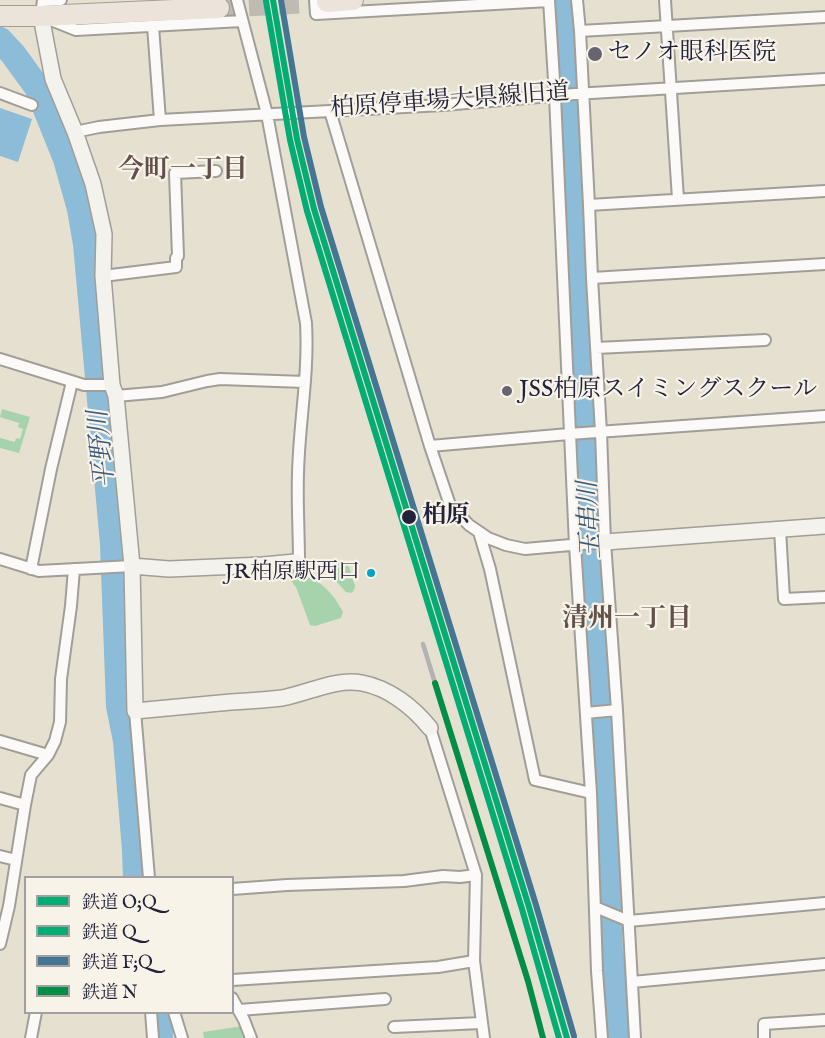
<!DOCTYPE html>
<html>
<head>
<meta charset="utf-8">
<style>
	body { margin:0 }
	#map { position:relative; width:825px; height:1038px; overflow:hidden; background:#e6e0d0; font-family:"IM FELL English","Noto Serif JP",serif }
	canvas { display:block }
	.legend { position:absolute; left:24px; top:876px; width:210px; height:138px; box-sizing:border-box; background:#f7f3e8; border:2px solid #a29fa3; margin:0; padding:8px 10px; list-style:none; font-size:18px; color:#22223b }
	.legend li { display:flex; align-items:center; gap:12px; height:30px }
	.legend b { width:30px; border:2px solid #a29fa3 }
</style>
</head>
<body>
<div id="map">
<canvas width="825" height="1038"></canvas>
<ul class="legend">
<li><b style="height:8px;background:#02ad73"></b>鉄道 O;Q</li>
<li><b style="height:8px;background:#02ad73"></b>鉄道 Q</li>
<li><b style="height:8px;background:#447694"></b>鉄道 F;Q</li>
<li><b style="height:8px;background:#028e46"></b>鉄道 N</li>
</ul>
</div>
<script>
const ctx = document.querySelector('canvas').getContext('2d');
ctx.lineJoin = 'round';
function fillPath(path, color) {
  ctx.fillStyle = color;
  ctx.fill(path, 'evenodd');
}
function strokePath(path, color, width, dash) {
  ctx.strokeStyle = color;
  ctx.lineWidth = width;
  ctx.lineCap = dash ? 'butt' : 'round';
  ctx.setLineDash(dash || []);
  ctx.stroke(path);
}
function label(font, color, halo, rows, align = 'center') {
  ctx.font = font + ' "IM FELL English","Noto Serif JP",serif';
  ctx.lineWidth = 4.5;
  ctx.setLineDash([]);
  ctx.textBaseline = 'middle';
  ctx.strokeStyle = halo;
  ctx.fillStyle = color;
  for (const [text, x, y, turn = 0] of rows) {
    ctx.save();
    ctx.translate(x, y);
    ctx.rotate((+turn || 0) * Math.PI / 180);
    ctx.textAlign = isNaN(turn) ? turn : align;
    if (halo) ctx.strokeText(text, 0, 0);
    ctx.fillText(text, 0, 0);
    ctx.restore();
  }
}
fillPath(new Path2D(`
	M2 409 30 417 19 453 0 448V438L15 442 16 438 20 439 23 429 18 427 19 423 0 417Z
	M337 561 345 563 349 567 355 586 354 590 352 593 346 592 331 576 322 569 323 566Z
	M287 569C315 578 329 585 343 612L341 618 315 626 310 625 296 587 284 572V570Z
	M243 1026 247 1038H204L203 1032Z`), '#a6d3ac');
fillPath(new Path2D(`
	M0 108 32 119 18 162 0 156Z`), '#8cbcd8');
strokePath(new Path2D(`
	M568 3 573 78 569 114 583 337 585 419 592 515 610 953 615 976 619 1038
	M0 40 13 54 37 87 66 159 80 209 86 244 113 544 119 706 126 741 135 850 136 878
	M159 1012 160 1038`), '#8cbcd8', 26);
strokePath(new Path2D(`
	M219 8 327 2`), '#bfbab2', 20, [20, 10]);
const street = new Path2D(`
	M43 0 41 16 76 30 242 21
	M237 0 267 114 306 323C309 374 299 424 298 474 297 503 299 533 299 562
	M315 0 316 14 549 1
	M549 0 555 96 575 545 591 793 597 971 602 1038
	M577 0 580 31 589 205 592 278 601 432 605 542 617 710 635 1038
	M665 0 678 199
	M43 1 61 0
	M153 26 160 120
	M580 31 825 17
	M0 93 32 105
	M330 111 430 446 450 505 469 525 488 538 506 545 525 549 605 542
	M75 132 99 127 160 120 443 105 575 94 825 79
	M589 205 825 191
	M103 276 176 267V258L178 256 175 173 216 171
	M592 278 825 264
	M596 348 765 340
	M0 359 84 385H112
	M116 396 162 392 207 381 220 379 305 382
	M430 446 569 434 825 416
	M780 529 784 599 825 597
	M479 532 490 569 535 780 591 793
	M0 559 39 571 132 566
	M31 569 51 469 72 382
	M135 711 149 878
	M586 713 617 710
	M430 728 476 875 474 961 484 1038
	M0 741 48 755
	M0 798 25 805
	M0 856 16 860
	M232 889 287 885 404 881 443 876 460 877 476 875
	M595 907 629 921 825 903
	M0 944 9 906 25 805 31 775 48 755 55 741 60 722 61 679 71 606 74 569
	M232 980 438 967 474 961
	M632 982 825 964
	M232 998 244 1020 251 1038
	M239 1010 385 999
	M151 1012 153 1038
	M174 1012 182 1038
	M394 1027 481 1023
	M31 1038 36 1012
	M764 1038V1024L825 1020`);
const secondary = new Path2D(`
	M41 16 53 79 75 132 93 184 104 234 103 276 112 385 116 396 132 566 135 711C167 708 199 705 231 702 248 701 265 700 282 698 309 693 335 678 362 683 389 688 413 707 430 728
	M605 542 825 526
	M132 566 169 569 263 565 295 562`);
const highway = new Path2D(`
	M327 2 353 0
	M0 16H41L219 8`);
strokePath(street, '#a19e98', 14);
strokePath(secondary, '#a19e98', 18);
strokePath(highway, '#a19e98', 22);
strokePath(street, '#fbfaf8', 10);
strokePath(secondary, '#f4f2ed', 15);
strokePath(highway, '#ece4db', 20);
strokePath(new Path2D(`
	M423 644 435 683`), '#b3b2b3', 4.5);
strokePath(new Path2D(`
	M273 0 297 139 314 209 529 907 567 1038`), '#02ad73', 6);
strokePath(new Path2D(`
	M266 1 290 140 307 211 522 909 559 1038`), '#02ad73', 6);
strokePath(new Path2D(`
	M281 0 304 137 321 207 536 905 574 1036`), '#447694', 6);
strokePath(new Path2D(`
	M435 683 528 981 543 1038`), '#028e46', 6);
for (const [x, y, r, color] of [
	[595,54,8,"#67646f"],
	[507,391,6,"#67646f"],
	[409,517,8,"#22223b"],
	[371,573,5,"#02a2c7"]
]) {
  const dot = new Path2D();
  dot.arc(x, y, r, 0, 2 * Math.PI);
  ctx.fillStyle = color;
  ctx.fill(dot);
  strokePath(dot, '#f7f3e8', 2);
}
label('22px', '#22223b', '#f7f3e8', [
	["JR柏原駅西口",360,573]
], 'right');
label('24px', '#22223b', '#f7f3e8', [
	["セノオ眼科医院",608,54],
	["JSS柏原スイミングスクール",519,391]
], 'left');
label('24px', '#22223b', '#f7f3e8', [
	["柏原停車場大県線旧道",450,102,-4]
]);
label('bold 24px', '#22223b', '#f7f3e8', [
	["柏原",422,517]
], 'left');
label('bold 26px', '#61504b', '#f7f3e8', [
	["今町一丁目",183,172],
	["清州一丁目",627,621]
]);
label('italic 26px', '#3d597b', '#f7f3e8', [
	["平野川",104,449,-96],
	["玉串川",592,520,-93]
]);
</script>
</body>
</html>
